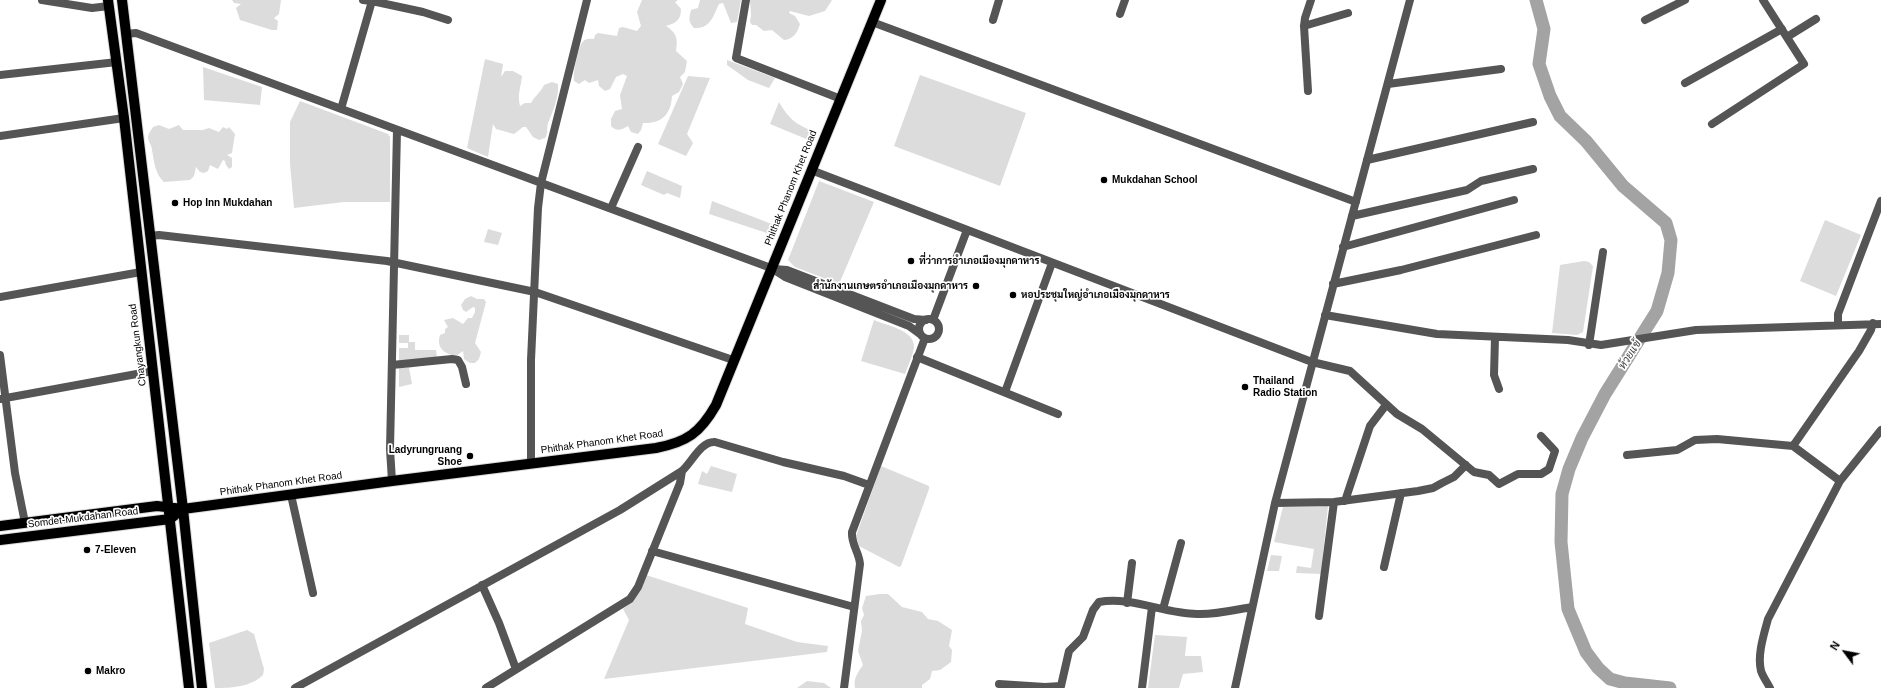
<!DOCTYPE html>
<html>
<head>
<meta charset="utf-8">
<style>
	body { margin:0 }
	#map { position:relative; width:1881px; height:688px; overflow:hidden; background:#fff; font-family:Helvetica,sans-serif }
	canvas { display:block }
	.north { position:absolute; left:1825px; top:632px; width:40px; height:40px; -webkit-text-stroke:3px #fff; paint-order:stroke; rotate:302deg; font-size:11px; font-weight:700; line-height:16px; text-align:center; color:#000 }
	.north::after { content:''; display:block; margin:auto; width:14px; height:18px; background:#000; clip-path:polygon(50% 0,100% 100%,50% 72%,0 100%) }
</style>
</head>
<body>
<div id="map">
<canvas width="1881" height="688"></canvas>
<div class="north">N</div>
</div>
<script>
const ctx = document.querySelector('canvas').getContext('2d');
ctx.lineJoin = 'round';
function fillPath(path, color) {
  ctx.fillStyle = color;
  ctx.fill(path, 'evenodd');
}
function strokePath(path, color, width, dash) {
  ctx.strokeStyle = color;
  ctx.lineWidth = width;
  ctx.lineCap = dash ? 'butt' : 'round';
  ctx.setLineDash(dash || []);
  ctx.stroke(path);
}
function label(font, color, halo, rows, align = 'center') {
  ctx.font = font + ' Helvetica,Sarabun,sans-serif';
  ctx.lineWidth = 3.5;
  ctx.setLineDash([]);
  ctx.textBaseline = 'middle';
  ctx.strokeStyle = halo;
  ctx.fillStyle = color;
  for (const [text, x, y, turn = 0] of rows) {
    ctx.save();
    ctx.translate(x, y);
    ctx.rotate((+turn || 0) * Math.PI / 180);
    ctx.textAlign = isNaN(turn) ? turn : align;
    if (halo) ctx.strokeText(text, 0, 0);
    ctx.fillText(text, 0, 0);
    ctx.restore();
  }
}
fillPath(new Path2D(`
	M232 0H281L279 14 274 18 278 21 277 30H272L240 20 236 8 241 4 234 3Z
	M642 0H678L675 2 681 9C681 20 676 23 666 26 677 33 678 39 676 51L687 61 685 72 680 77 683 84 679 92 672 96C671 114 662 124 643 123L641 130 638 134 631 132 628 126C621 130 617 132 611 126V119L615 111 622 109 620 95 627 76 623 74 616 77 610 89 605 91 599 86 598 80 589 83 585 80 579 84 574 81C573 71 576 62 578 53 581 44 582 37 594 39L595 35 598 33 617 36 619 28 623 27 637 31 641 26 637 12Z
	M700 0H741L737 22 731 23 723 3 719 4C713 17 710 29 694 28 688 22 689 18 691 10L698 8Z
	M750 0H832L825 11 809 16 790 11 789 13 795 16 800 24C797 33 794 39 784 40L772 30 764 31 756 25H752L750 22 751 15Z
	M485 59 503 64 501 77 505 71H513L522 76C521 88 517 93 520 106L525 103H531C535 96 540 93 544 85L552 82 558 84C559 97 553 111 548 123 546 129 549 132 545 138L539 140 533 137 526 127H523L514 134 496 129 493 124 488 157 467 148Z
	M727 60 775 78 769 88 748 80 727 65Z
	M203 67 262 87 260 105 204 100Z
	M920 75 1026 113 1000 186 894 146Z
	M688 76 710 78 687 134 693 143 686 156 658 144Z
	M300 101 388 134 390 137V202H344L294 208 290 164V122Z
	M779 102C790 120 795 124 815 132L811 141 770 124Z
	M159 125 169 129 179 125 183 130H203L209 128 219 132 223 127 227 129 229 127 235 134 232 153 227 155 232 158V167L229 169 226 165 225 161 223 160 218 169 210 165 208 171 204 173 200 172 196 167 194 176 190 180 164 182C155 174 154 161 152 150 152 146 149 143 148 138 148 134 151 130 153 127Z
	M647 171 682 186 680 198 667 193 664 195 641 185Z
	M819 181 874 202 839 284 795 267 788 260Z
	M712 201 777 226 773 235 709 214Z
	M1825 220 1861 235 1836 296 1800 281Z
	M488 229 502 233 498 245 484 242Z
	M1584 261 1589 262 1593 266 1583 332 1577 335 1552 333 1560 265Z
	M471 296 477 299H484L486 302 475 343 481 352 479 359 475 363H470L464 359 463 351 456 356C444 354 436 347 440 335L445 333V329L448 327 444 320 453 318 463 324 468 318H472L475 312V308L473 307 466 312 463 310 461 305 465 299Z
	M874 320C885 325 915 330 914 347 913 355 908 366 905 374L861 361Z
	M399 335H409V342H415V350H436L437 358 399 361V348H408V343H399Z
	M425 365 409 368 412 384 399 387V368Z
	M711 466 737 474 732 492 698 484 702 471 707 474Z
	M881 466 929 486V489L901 566 899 567 859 546 856 536Z
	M1328 506 1321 574 1296 573 1297 566 1311 568 1314 549 1274 542 1283 507Z
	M1271 555 1282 556 1279 571H1267Z
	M646 575 748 608 745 624 797 642 828 646 827 652 604 679 629 620 623 609 633 601Z
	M880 594H888L902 607 922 612 928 619 938 621 952 630 949 646 952 650 951 662 940 670 932 671 930 679 922 685V688H855C853 679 858 672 863 665L858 651 862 631 861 621 864 615 862 608 866 596Z
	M247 630 254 634 264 669 263 675C251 687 231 688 215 688L209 643Z
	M1155 635 1187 637 1185 656H1201L1203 672 1183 674 1179 688H1148Z
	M807 681 824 683 831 688H797Z`), '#dcdcdc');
strokePath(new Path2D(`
	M1536 0 1544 29 1539 64 1550 96 1560 116 1586 141 1623 186 1666 223 1671 240 1668 273 1657 311 1605 394 1582 438 1569 469 1562 494 1561 542 1568 609 1586 652 1598 668 1610 679 1625 683 1670 688`), '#a3a3a3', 13);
const primary = new Path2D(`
	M108 0 124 118 189 688
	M122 0 183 509 202 688
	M0 526 157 506 183 509 392 481 656 448C687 442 700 433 716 405L881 0
	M0 540 170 519 175 515`);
strokePath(primary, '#dbdbdb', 12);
strokePath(new Path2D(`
	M42 0 92 8 109 6
	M363 0 372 1
	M746 0 736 58 841 99
	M1120 14 1125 0
	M993 20 999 0
	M1645 20 1685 0
	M872 22 1356 202
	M1304 26 1348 13
	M126 34 136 33 771 268 785 277 909 326 920 334
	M1787 37 1816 19
	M0 75 117 62
	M1685 83 1782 29
	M1388 84 1501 69
	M1308 91 1304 26 1305 18 1311 0
	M341 109 372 1 423 12 448 20
	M1712 124 1804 64 1763 0
	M0 136 124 118
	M1367 160 1533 122
	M811 170 1312 362 1350 371 1397 414 1422 429 1474 472 1489 475 1499 484 1518 474H1541L1549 469 1555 451 1541 436
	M611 208 638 147
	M1352 216 1467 190 1481 181 1533 169
	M150 236 159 235 387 261 535 292 733 360
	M1343 247 1514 200
	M774 269 787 270 914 319 926 320
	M1333 284 1401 270 1536 235
	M0 297 141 272
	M1325 315 1437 334 1568 340 1601 345 1696 330 1881 324
	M919 329a10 10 0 1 1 20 0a10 10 0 1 1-20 0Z
	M933 320 967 230
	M1838 324V314L1881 201
	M1495 337 1494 375 1499 389
	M1589 345 1603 252
	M0 355 15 473 25 523
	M917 357 1058 414
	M392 365 452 359 458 360 462 367 466 384
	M1005 392 1052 263
	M0 399 153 371
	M1793 446 1859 351 1871 330 1873 323
	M1627 455 1677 450 1695 440 1717 439 1793 446 1840 481
	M531 464V360L538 208 541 183 587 0
	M392 481 390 449 397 130
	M291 495 313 593
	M1345 501 1370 426 1386 405
	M1275 503 1334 502 1418 491 1433 488 1442 483 1454 477 1466 465
	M652 551 854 607
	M1384 567 1401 493
	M482 585 499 623 516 669
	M1127 603 1132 563
	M1163 609 1181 543
	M1319 616 1334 502
	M999 684 1045 687 1061 686 1069 651 1083 637 1093 610 1099 602C1131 596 1165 614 1197 614 1214 615 1234 610 1252 607
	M295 688 620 510 682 471C692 462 701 441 715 442L783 462 844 476 869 485
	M486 688 630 599 638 587 680 483 682 471
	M844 688 860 564C859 552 851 544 852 532L925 338
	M1142 688 1152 607
	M1235 688 1275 503 1410 0
	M1770 688C1767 682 1763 677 1761 671 1757 655 1764 634 1768 619L1840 481 1881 430`), '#555', 8);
strokePath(primary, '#000', 10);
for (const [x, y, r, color] of [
	[1104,180,4,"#000"],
	[175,203,4,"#000"],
	[911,261,4,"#000"],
	[976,286,4,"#000"],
	[1013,295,4,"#000"],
	[1245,387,4,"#000"],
	[470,456,4,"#000"],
	[87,550,4,"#000"],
	[88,671,4,"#000"]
]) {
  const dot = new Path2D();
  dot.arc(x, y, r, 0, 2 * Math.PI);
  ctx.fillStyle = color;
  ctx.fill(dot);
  strokePath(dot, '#fff', 1.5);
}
label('bold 10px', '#000', '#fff', [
	["Mukdahan School",1112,180],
	["Hop Inn Mukdahan",183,203],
	["ที่ว่าการอำเภอเมืองมุกดาหาร",919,261],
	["สำนักงานเกษตรอำเภอเมืองมุกดาหาร",968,286,"right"],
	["หอประชุมใหญ่อำเภอเมืองมุกดาหาร",1021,295],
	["Thailand",1253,381],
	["Radio Station",1253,393],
	["Ladyrungruang",462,450,"right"],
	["Shoe",462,462,"right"],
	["7-Eleven",95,550],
	["Makro",96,671]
], 'left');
label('10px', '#000', '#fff', [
	["Phithak Phanom Khet Road",791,188,-68],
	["Chayangkun Road",138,345,-97],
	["Phithak Phanom Khet Road",602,442,-8],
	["Phithak Phanom Khet Road",281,484,-8],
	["Somdet-Mukdahan Road",83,518,-7]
]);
label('italic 11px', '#444', '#fff', [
	["ห้วยแข้",1630,355,-57]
]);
</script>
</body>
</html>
